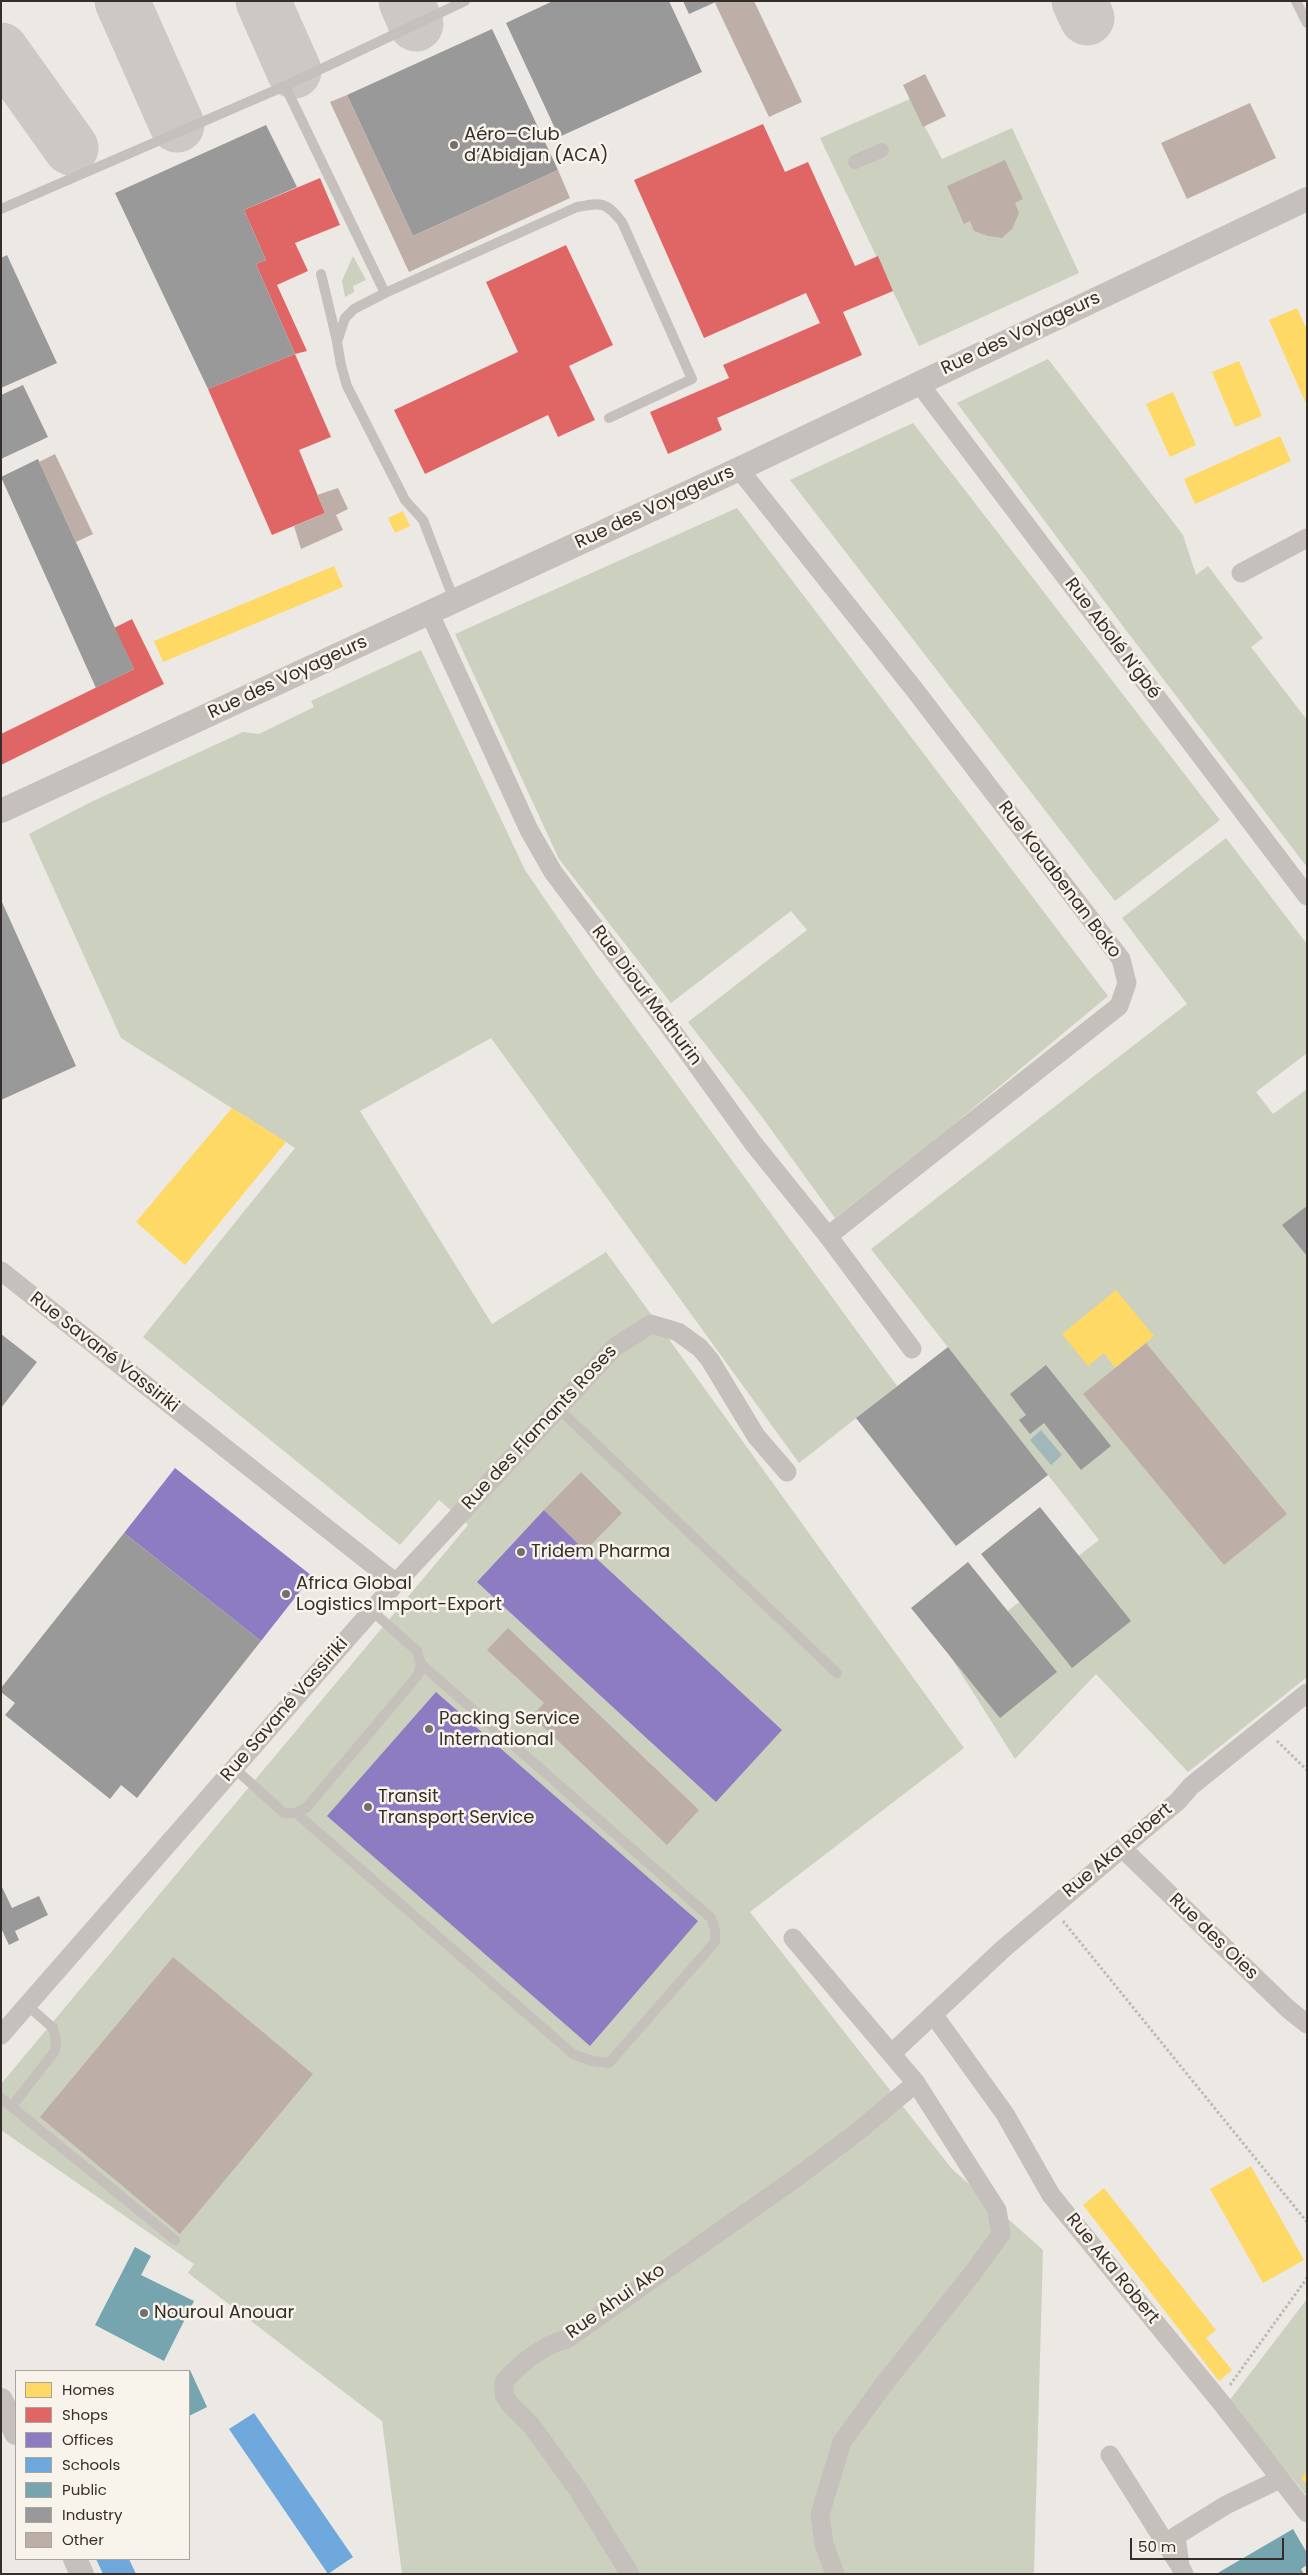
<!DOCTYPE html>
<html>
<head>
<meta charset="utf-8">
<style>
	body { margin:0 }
	#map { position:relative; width:1308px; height:2575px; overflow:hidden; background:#ece8e3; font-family:Poppins,sans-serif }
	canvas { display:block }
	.frame { position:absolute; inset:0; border:2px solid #352e2a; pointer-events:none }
	.legend { position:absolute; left:15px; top:2370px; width:175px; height:190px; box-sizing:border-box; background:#f8f3eb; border:1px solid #aaa49e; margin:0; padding:6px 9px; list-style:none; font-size:15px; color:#352e2a }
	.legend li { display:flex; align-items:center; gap:10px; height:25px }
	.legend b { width:25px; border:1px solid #aaa49e }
	.scale { position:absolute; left:1130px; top:2538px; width:154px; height:22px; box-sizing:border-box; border:2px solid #352e2a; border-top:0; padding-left:6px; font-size:15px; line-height:18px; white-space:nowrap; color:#352e2a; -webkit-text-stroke:4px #f8f3eb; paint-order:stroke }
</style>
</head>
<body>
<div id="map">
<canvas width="1308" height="2575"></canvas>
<div class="frame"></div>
<ul class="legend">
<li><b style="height:14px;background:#ffd966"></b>Homes</li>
<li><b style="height:14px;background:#e06666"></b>Shops</li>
<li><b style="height:14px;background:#8e7cc3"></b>Offices</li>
<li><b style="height:14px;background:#6fa8dc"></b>Schools</li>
<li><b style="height:14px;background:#76a5af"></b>Public</li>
<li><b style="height:14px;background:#999"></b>Industry</li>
<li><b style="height:14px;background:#bdafa7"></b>Other</li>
</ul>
<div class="scale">50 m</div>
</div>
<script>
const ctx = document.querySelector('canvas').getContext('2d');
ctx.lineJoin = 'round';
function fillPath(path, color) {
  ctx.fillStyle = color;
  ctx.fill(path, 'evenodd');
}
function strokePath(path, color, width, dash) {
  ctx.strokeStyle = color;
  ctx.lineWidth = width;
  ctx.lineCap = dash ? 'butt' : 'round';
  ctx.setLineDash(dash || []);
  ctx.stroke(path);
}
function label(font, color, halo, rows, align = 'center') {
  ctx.font = font + ' Poppins,sans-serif';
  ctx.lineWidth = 5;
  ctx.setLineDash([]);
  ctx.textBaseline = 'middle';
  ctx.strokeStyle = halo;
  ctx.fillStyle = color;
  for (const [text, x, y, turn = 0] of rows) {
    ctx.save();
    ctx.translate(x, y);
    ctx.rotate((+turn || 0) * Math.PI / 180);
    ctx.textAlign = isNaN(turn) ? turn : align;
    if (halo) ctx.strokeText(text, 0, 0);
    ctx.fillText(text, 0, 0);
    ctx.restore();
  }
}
fillPath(new Path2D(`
	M910 99 942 159 1012 128 1079 273 919 346 820 138Z
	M353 256 366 280 353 286 354 292 345 297 342 281Z
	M1048 359 1183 535 1196 575 1208 566 1263 638 1251 647 1307 720V867L1125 629 957 403Z
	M913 423 1220 820 1115 901 790 480Z
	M737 508 1108 996 947 1130 835 1218 762 1117 688 1022 807 930 791 911 671 1003 559 859 455 634Z
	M421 650 525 870 596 974 897 1386 799 1463 491 1038 360 1111 492 1324 606 1252 964 1748 750 1912 952 2169 1043 2250 1034 2572 1030 2574H402L382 2421 188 2273 194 2264 1 2130V2084L468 1525 439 1500 400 1545 143 1337 295 1148 121 1038 29 834 91 802 243 732 259 734 314 707 311 701Z
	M1226 838 1307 944V1053L1256 1092 1273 1114 1307 1089V1677L1188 1772 1096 1674 1015 1759 950 1656 1099 1540 871 1249 1187 1004 1122 918Z
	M1307 2299V2496L1229 2401Z`), '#ccd0bf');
fillPath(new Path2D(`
	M1041 1430 1062 1455 1051 1465 1030 1440Z`), '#a1b8ba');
fillPath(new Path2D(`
	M1297 308 1307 330V406L1269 320Z
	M1239 361 1262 416 1235 427 1212 372Z
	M1173 392 1196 445 1170 457 1146 404Z
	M1280 436 1291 461 1195 504 1184 479Z
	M403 511 410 526 395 533 388 518Z
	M334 566 343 587 163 662 154 641Z
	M232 1108 286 1142 185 1265 136 1222Z
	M1116 1290 1154 1336 1115 1368 1104 1353 1088 1366 1062 1334Z
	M1251 2166 1304 2260 1263 2283 1210 2189Z
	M1104 2188 1216 2330 1206 2338 1232 2370 1219 2381 1083 2205Z
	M1307 2470V2483L1301 2480Z`), '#ffd966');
fillPath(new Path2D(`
	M763 124 785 172 808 162 855 266 878 256 893 291 843 312 862 355 717 418 722 430 668 454 650 412 729 378 723 365 820 323 806 293 704 338 634 180Z
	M320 178 340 225 295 243 308 271 277 285 307 351 295 354 256 264 266 260 244 210Z
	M566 245 613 345 569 366 595 420 558 437 548 415 425 474 394 410 518 352 486 282Z
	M295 354 331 437 299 450 325 513 272 535 208 389Z
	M132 619 164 684 1 765V734L134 669 114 628Z`), '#e06666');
fillPath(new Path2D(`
	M175 1468 312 1576 261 1641 124 1533Z
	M544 1510 782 1730 716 1802 477 1582Z
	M436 1692 698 1921 590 2046 327 1816Z`), '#8e7cc3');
fillPath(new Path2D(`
	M254 2413 353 2557 328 2574 229 2429Z
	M96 2559H129L136 2574H103Z`), '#6fa8dc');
fillPath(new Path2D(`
	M135 2247 151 2256 141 2275 194 2301 164 2361 95 2325Z
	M189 2370H190L207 2407 189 2416Z
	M1293 2529 1307 2553V2565L1301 2569 1304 2574H1216Z`), '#76a5af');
fillPath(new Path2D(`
	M553 1H669L702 72 559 137 506 23Z
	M683 1H718L689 14Z
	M492 29 558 170 413 236 347 95Z
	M266 125 297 187 244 210 266 260 256 264 295 354 208 389 115 193Z
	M7 255 57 363 1 388V258Z
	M23 385 48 437 1 459V395Z
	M38 459 134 669 96 688 1 477Z
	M1 900 76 1066 1 1100Z
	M1307 1206V1256L1282 1225Z
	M1 1334 37 1362 1 1408Z
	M948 1347 1048 1475 956 1546 856 1418Z
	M1046 1365 1111 1446 1081 1470 1044 1423 1030 1434 1019 1420 1026 1415 1010 1394Z
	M1040 1507 1131 1621 1072 1668 981 1554Z
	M124 1533 261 1641 137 1798 121 1785 110 1799 5 1715 15 1703 1 1692V1688Z
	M968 1562 1057 1672 1000 1718 911 1608Z
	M1 1885 12 1908 39 1896 48 1915 15 1931 19 1940 9 1945 1 1928Z`), '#999');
strokePath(new Path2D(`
	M122 1 177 125
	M263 1 294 71
	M406 1 416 24
	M1079 1 1087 18
	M1 50 71 148`), '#ccc8c4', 55);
fillPath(new Path2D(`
	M717 1H754L802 102 769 117 715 3Z
	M925 74 946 116 923 127 903 85Z
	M347 95 413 236 558 170 570 198 409 272 330 102Z
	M1250 103 1276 158 1187 199 1161 143Z
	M1005 160 1023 199 1015 203 1019 213 1012 229 1002 238 988 236 974 231 970 221 964 224 947 186Z
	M55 454 93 534 76 542 39 462Z
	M338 488 348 509 336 515 343 530 301 549 294 526 325 513 317 495Z
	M1146 1343 1287 1514 1224 1565 1083 1394Z
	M581 1472 622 1513 585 1551 544 1510Z
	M508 1628 699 1810 667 1845 532 1716 544 1703 487 1650Z
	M173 1957 313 2074 180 2234 40 2117Z`), '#bdafa7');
strokePath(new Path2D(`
	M1277 1741 1307 1770
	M1063 1921 1307 2222
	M1230 2385 1307 2278`), '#beb9b4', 3, [2.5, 2.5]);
strokePath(new Path2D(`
	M1296 1 1307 23
	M285 86 385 293
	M1 209 285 86 465 1
	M321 274 337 341
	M454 600 423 520 405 500 347 386 341 365 337 342 345 318 354 309 385 293 577 207C602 202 606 202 622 222L692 379 609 418
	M557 1407 837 1673
	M234 1768 284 1813H296L307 1807 418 1675 421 1664 417 1651 372 1611
	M296 1813 573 2054 592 2061 609 2063 715 1942V1930L711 1918 421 1664
	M1 2098 175 2240
	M12 2106 55 2051 56 2039 53 2028 27 2005`), '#c5c0bb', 10);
strokePath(new Path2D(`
	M855 162 882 150`), '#c5c0bb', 14);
strokePath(new Path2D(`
	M918 382 1307 896
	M739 469 914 689 1121 959 1127 983 1119 1006 828 1236
	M1241 573 1307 538
	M429 612 529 830 553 872 666 1022 753 1143 828 1236 912 1349
	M1 1271 396 1583 1 2035
	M396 1583 615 1347 651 1324 678 1332 700 1348 710 1360 756 1436 787 1472
	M1122 1848 1287 2008 1307 2024
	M793 1938 916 2083 997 2210 1001 2234 972 2274 884 2384 842 2442 820 2514 824 2544 835 2574
	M933 2014 1005 2114 1051 2195 1219 2400 1307 2513
	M891 2054 1003 1949 1178 1801 1191 1786 1307 1693
	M1110 2455 1178 2563
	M630 2574 578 2490 531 2425 510 2404 504 2395V2382C520 2363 543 2345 567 2339L793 2180 856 2133 916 2083
	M1184 2574 1180 2566 1176 2536 1226 2505 1280 2479`), '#c5c0bb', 19);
strokePath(new Path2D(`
	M1 811 739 469 1307 199
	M1 2400 16 2433
	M75 2559 82 2574`), '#c5c0bb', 24);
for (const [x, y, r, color] of [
	[454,145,5,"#756f6b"],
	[521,1552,5,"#756f6b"],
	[286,1594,5,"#756f6b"],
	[429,1729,5,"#756f6b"],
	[368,1807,5,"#756f6b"],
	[144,2313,5,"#756f6b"]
]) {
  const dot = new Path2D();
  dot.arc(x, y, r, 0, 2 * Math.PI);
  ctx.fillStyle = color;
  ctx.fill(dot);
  strokePath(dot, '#f8f3eb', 2);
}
label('18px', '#352e2a', '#f8f3eb', [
	["Aéro–Club",464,135],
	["d’Abidjan (ACA)",464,156],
	["Tridem Pharma",531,1552],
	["Africa Global",296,1584],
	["Logistics Import-Export",296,1605],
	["Packing Service",439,1719],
	["International",439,1740],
	["Transit",378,1797],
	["Transport Service",378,1818],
	["Nouroul Anouar",154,2313]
], 'left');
label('18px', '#352e2a', '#f8f3eb', [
	["Rue des Voyageurs",1021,334,-25],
	["Rue des Voyageurs",655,508,-25],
	["Rue Abolé N'gbé",1112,639,53],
	["Rue des Voyageurs",288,678,-25],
	["Rue Kouabenan Boko",1059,880,53],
	["Rue Diouf Mathurin",646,996,53],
	["Rue Savané Vassiriki",104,1353,38],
	["Rue des Flamants Roses",540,1428,-47],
	["Rue Savané Vassiriki",285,1710,-49],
	["Rue Aka Robert",1118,1851,-40],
	["Rue des Oies",1213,1937,44],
	["Rue Aka Robert",1112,2269,51],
	["Rue Ahui Ako",616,2302,-35]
]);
</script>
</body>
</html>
